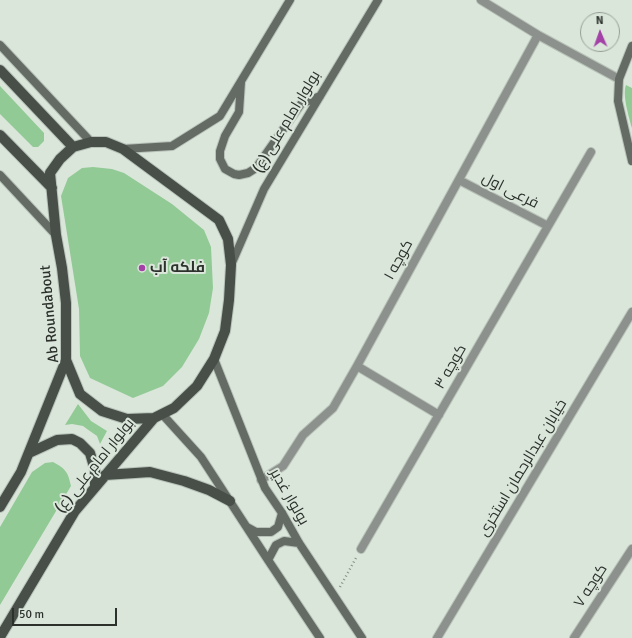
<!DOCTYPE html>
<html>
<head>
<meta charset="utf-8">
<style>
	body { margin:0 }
	#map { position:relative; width:632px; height:638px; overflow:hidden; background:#dbe6db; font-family:Signika,sans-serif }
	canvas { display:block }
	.north { position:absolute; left:580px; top:12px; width:40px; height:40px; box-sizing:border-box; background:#dbe6db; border:1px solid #959e95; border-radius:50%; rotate:358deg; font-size:11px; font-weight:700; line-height:16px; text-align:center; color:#2c312c }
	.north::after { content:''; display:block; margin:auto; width:14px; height:18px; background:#a341a7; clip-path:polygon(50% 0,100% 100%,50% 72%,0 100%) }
	.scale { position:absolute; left:12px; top:608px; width:105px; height:18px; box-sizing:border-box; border:2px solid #2c312c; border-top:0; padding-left:5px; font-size:12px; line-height:14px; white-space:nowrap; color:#2c312c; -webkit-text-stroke:3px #dbe6db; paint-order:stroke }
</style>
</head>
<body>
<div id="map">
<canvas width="632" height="638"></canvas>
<div class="north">N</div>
<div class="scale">50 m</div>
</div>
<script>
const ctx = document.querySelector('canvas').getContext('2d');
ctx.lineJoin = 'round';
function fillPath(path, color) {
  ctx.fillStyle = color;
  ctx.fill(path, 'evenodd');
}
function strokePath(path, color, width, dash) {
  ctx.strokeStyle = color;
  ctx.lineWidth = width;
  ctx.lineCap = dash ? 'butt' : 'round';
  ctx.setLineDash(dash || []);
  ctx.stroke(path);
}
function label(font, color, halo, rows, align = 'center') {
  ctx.font = font + ' Signika,Cairo,sans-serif';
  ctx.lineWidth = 4;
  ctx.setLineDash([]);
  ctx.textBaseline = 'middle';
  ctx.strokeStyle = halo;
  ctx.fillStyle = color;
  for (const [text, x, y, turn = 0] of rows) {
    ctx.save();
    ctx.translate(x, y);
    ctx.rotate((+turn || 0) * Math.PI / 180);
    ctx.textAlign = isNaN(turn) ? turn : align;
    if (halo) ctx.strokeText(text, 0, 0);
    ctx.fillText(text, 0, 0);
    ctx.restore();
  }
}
fillPath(new Path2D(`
	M626 85 632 88V128C629 118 622 94 626 85Z
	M0 86 44 133V141L38 147H33L0 114Z
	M93 167 112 169 124 173 172 204 204 230 211 247 213 288 209 313 199 339 182 367 163 386 133 398 90 378 80 356 79 309 61 196 68 178 82 168Z
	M78 404 91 421 107 431 100 444 97 436 87 429 83 426 72 424 65 425Z
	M53 462C66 469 68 472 71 486L0 605V527L32 472 45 463Z`), '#92ca96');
const street = new Path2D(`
	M481 0 538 35 619 79
	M459 180 548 226
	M357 366 439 415
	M261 480 283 466 303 435 333 408 357 366 538 35
	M361 549 591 152
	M437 638 632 312
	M574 638 632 549`);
const secondary = new Path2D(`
	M0 45 91 142
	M632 46 619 79 618 101 632 161
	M241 82 239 112 225 136 220 151V159L225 169 234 174 239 175 248 173 256 168 301 104 320 96
	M123 149 172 146 220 116 290 0
	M0 175 56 235
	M231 265 264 189 378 0
	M214 359 265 488 282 513 299 543 362 638
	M162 414 201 457 268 560 320 638
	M247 527 256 532H271L278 527 282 513
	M268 560 276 545 284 541 299 543`);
const primary = new Path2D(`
	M0 70 73 147
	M0 135 52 188
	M91 142H106L123 149 219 220 228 239 231 265 229 300 225 331 214 359 197 386 174 408 154 418 127 419 102 411 80 394 66 360V303L62 268 56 235 50 173 60 159 73 147Z
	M29 453 57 440 72 439 80 443 90 453 95 470V487
	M105 475 150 472 184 481 209 490 230 501
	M0 507 21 472 66 360
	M0 637 75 511 154 418`);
strokePath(street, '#b8c2b8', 10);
strokePath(secondary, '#b8c2b8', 10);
strokePath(primary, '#b8c2b8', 12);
strokePath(new Path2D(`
	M340 587 356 558`), '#878f87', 2.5, [1, 3]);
strokePath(street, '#8d918d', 8);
strokePath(secondary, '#646b64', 8);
strokePath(primary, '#474f48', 10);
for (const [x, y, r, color] of [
	[142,268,4,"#a341a7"]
]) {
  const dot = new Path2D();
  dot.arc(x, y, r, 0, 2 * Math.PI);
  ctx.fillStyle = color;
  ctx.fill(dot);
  strokePath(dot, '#dbe6db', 1.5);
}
label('15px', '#2c312c', '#dbe6db', [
	["بولوار امام علی (ع)",287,122,-59],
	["فرعی اول",510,191,27],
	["کوچه ۱",399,260,-61],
	["Ab Roundabout",50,314,-95],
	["کوچه ۳",451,367,-60],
	["بولوار امام علی (ع)",95,466,-51],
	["خیابان عبدالرحمان استخری",523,468,-59],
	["بولوار غدیر",289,497,60],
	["کوچه ۷",591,586,-57]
]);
label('bold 15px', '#2c312c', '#dbe6db', [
	["فلکه آب",150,268]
], 'left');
</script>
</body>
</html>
